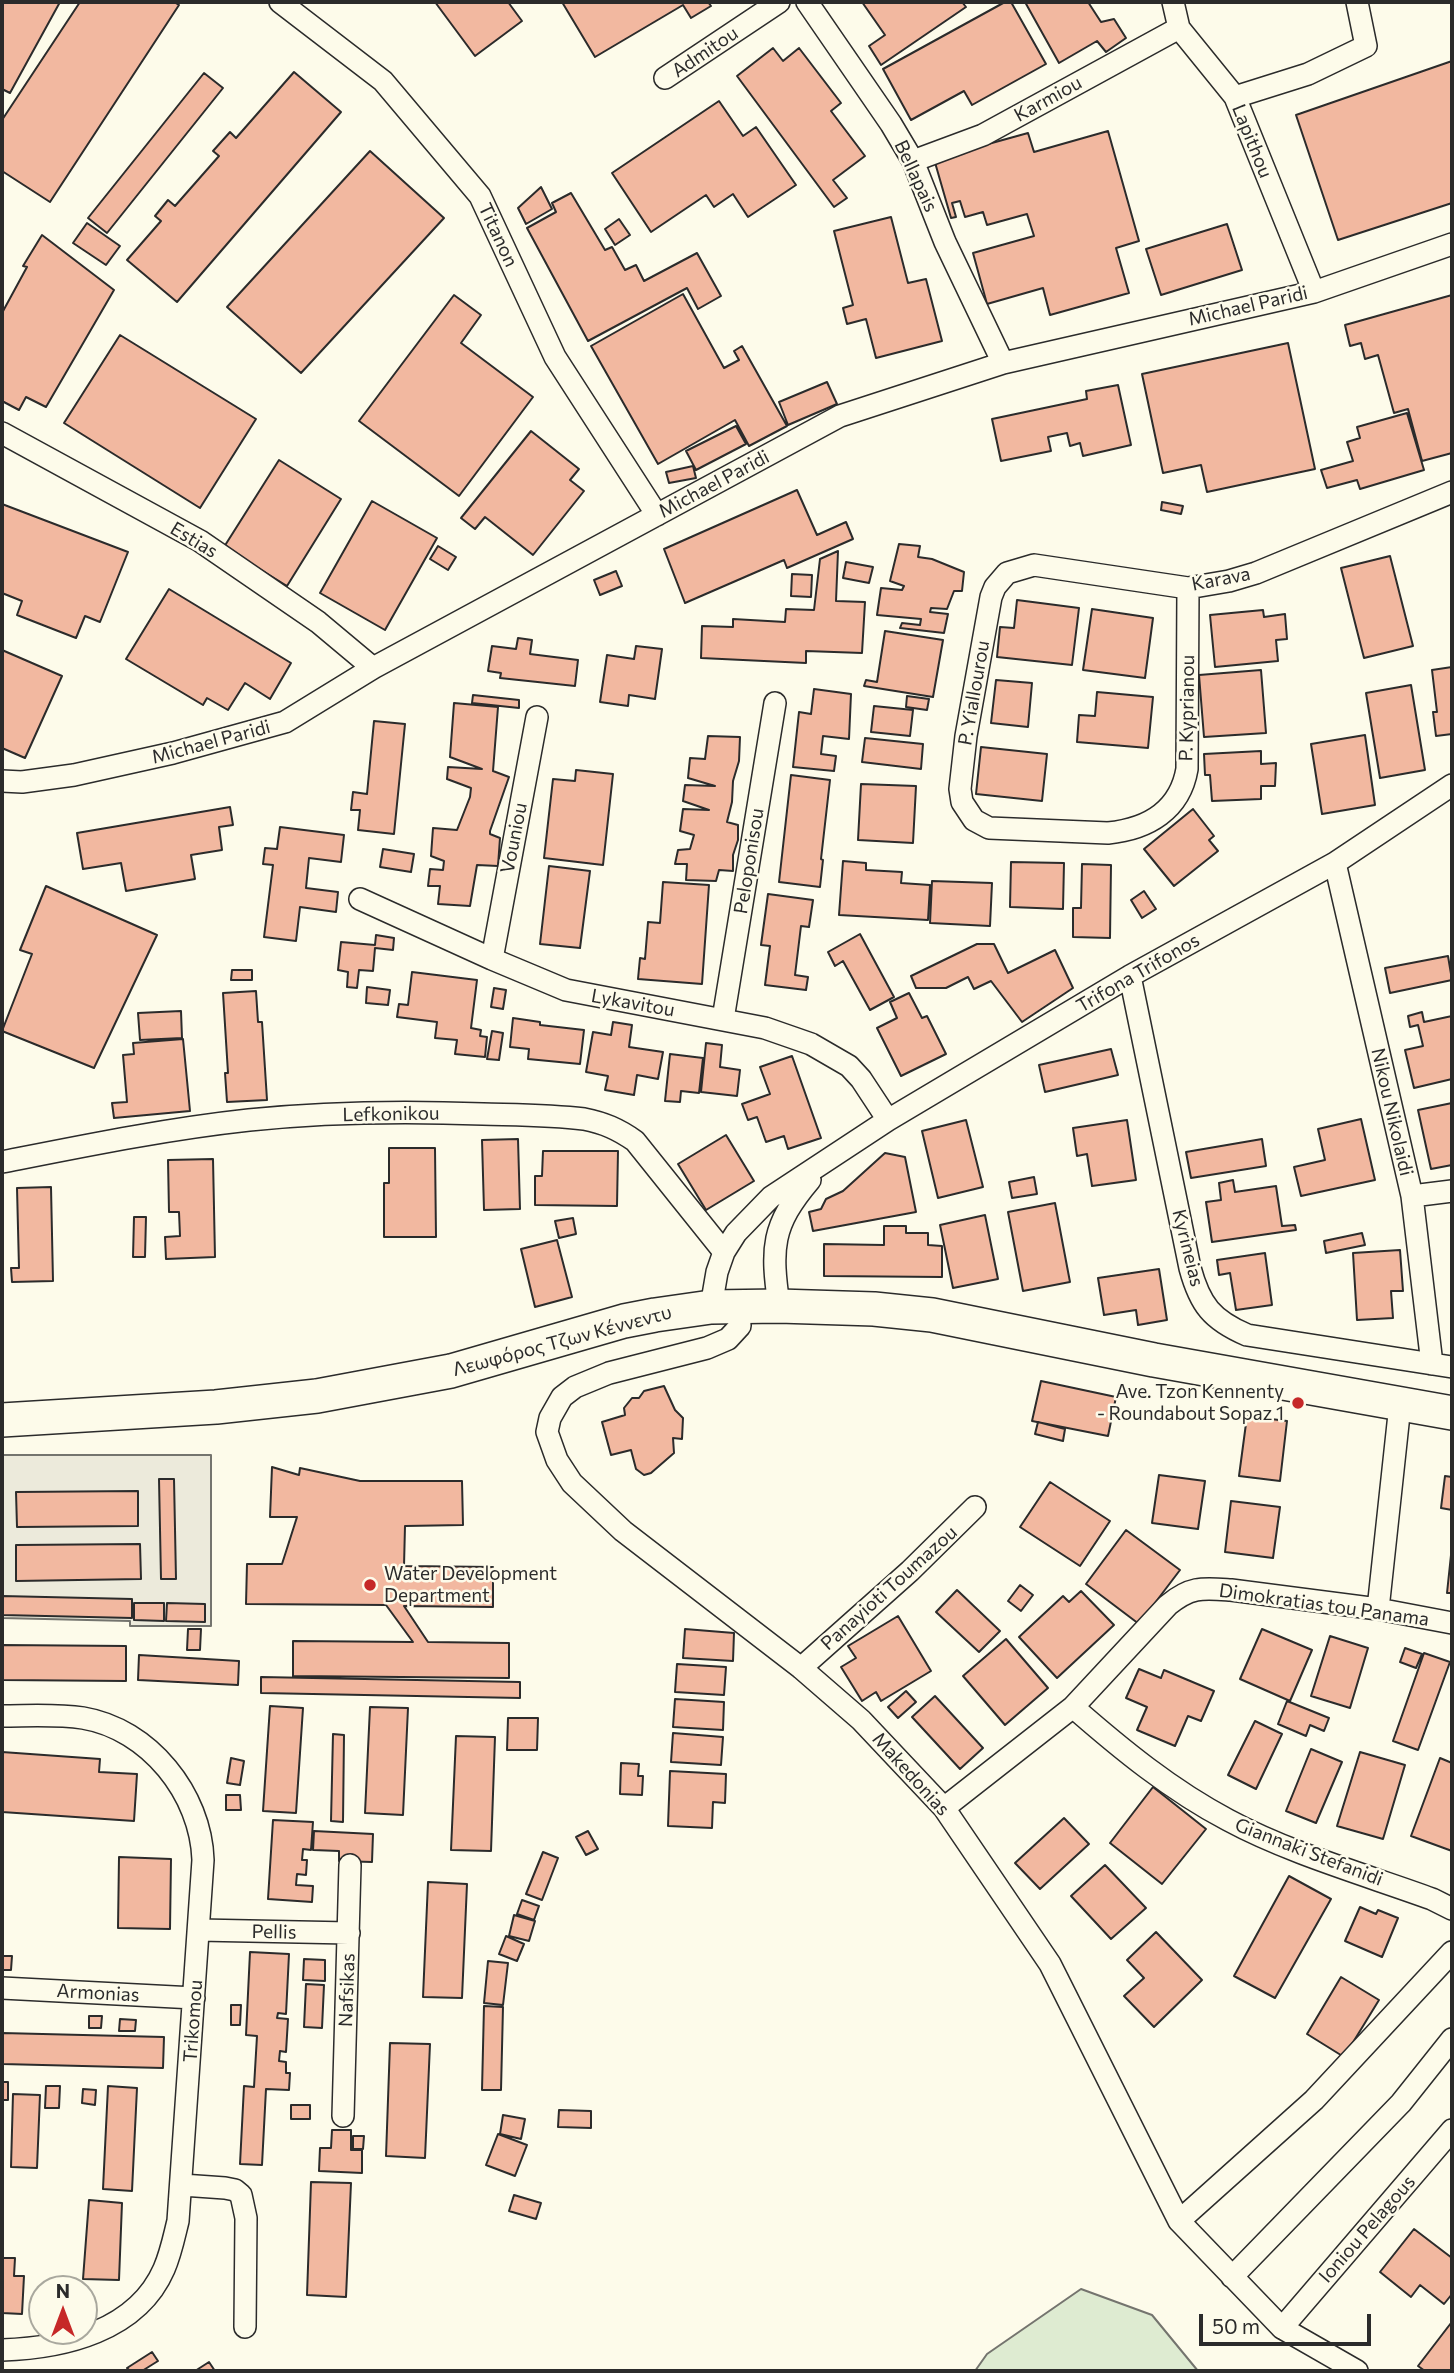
<!DOCTYPE html>
<html>
<head>
<meta charset="utf-8">
<style>
	body { margin:0 }
	#map { position:relative; width:1454px; height:2373px; overflow:hidden; background:#fdfbea; font-family:Commissioner,sans-serif }
	canvas { display:block }
	.frame { position:absolute; inset:0; border:4px solid #2b2b2b; pointer-events:none }
	.north { position:absolute; left:28px; top:2275px; width:70px; height:70px; box-sizing:border-box; background:#fdfbea; border:2px solid #a9a89e; border-radius:50%; rotate:0deg; font-size:19px; font-weight:700; line-height:28px; text-align:center; color:#2b2b2b }
	.north::after { content:''; display:block; margin:auto; width:24px; height:32px; background:#c62828; clip-path:polygon(50% 0,100% 100%,50% 72%,0 100%) }
	.scale { position:absolute; left:1199px; top:2314px; width:172px; height:32px; box-sizing:border-box; border:4px solid #2b2b2b; border-top:0; padding-left:9px; font-size:21px; line-height:24px; white-space:nowrap; color:#2b2b2b; -webkit-text-stroke:5px #fdfbea; paint-order:stroke }
</style>
</head>
<body>
<div id="map">
<canvas width="1454" height="2373"></canvas>
<div class="frame"></div>
<div class="north">N</div>
<div class="scale">50 m</div>
</div>
<script>
const ctx = document.querySelector('canvas').getContext('2d');
ctx.lineJoin = 'round';
function fillPath(path, color) {
  ctx.fillStyle = color;
  ctx.fill(path, 'evenodd');
}
function strokePath(path, color, width, dash) {
  ctx.strokeStyle = color;
  ctx.lineWidth = width;
  ctx.lineCap = dash ? 'butt' : 'round';
  ctx.setLineDash(dash || []);
  ctx.stroke(path);
}
function label(font, color, halo, rows, align = 'center') {
  ctx.font = font + ' Commissioner,sans-serif';
  ctx.lineWidth = 5;
  ctx.setLineDash([]);
  ctx.textBaseline = 'middle';
  ctx.strokeStyle = halo;
  ctx.fillStyle = color;
  for (const [text, x, y, turn = 0] of rows) {
    ctx.save();
    ctx.translate(x, y);
    ctx.rotate((+turn || 0) * Math.PI / 180);
    ctx.textAlign = isNaN(turn) ? turn : align;
    if (halo) ctx.strokeText(text, 0, 0);
    ctx.fillText(text, 0, 0);
    ctx.restore();
  }
}
const green = new Path2D(`
	M1081 2289 1152 2315 1198 2371H975L987 2354Z`);
fillPath(green, '#deebd1');
strokePath(green, '#74746e', 2);
const parking = new Path2D(`
	M2 1455H211V1626H130V1621L2 1618Z`);
fillPath(parking, '#eceadb');
strokePath(parking, '#74746e', 2);
const building = new Path2D(`
	M2 2H60L10 93 2 89Z
	M80 2H174L179 5 50 202 2 171V120Z
	M435 2H508L522 21 475 56Z
	M562 2H708L711 6 691 18 683 5 595 57Z
	M862 2H962L966 7 881 65 869 46 885 35Z
	M1005 2H1011L1046 64 972 105 964 91 911 120 883 69Z
	M1025 2H1088L1101 22 1114 19 1126 38 1106 52 1097 41 1059 63Z
	M773 48 783 61 799 48 841 103 831 111 865 156 833 180 847 198 834 207 737 76Z
	M1452 61V203L1338 240 1296 115Z
	M294 72 341 112 177 302 127 260 161 221 155 216 168 200 175 206 219 156 213 151 230 132 236 138Z
	M204 73 223 88 107 233 88 218Z
	M719 101 743 136 756 127 796 185 748 217 733 194 714 207 706 195 651 232 612 173Z
	M1108 131 1139 241 1116 248 1129 293 1050 315 1043 288 987 304 973 253 1034 236 1027 214 987 225 983 212 965 217 960 201 952 203 956 217 951 218 934 159 1028 133 1034 152Z
	M370 151 444 218 301 373 227 307Z
	M541 187 552 209 526 224 518 208Z
	M571 193 605 250 612 247 625 270 636 265 644 281 697 253 721 296 698 309 687 288 588 341 527 228 556 212 552 203Z
	M891 217 908 283 926 279 942 341 876 358 866 319 847 324 843 308 853 305 834 231Z
	M619 219 630 235 615 245 605 229Z
	M87 223 120 246 106 265 73 243Z
	M1227 224 1242 270 1161 295 1146 249Z
	M42 235 114 290 46 407 26 397 19 410 2 401V313L27 267 23 266Z
	M683 294 724 368 739 360 734 351 742 346 787 426 749 446 735 420 658 464 591 346Z
	M454 295 481 315 461 343 533 397 459 496 359 421Z
	M1452 295V453L1422 461 1408 409 1394 413 1378 355 1365 359 1361 343 1350 346 1345 325Z
	M120 335 256 419 200 508 64 423Z
	M1288 343 1315 469 1207 492 1201 465 1163 473 1142 374Z
	M827 382 837 404 788 425 779 402Z
	M1118 385 1131 445 1083 456 1080 443 1070 446 1067 433 1048 437 1051 451 1001 461 992 419 1087 399 1086 391Z
	M1407 413 1424 470 1360 489 1357 480 1327 488 1321 470 1353 461 1347 442 1360 438 1357 427Z
	M736 426 746 444 696 470 686 451Z
	M531 431 579 469 570 480 584 491 533 555 485 517 475 529 461 518Z
	M279 460 341 499 287 586 224 547Z
	M693 466 696 478 669 483 666 472Z
	M797 490 817 535 846 522 853 539 787 568 784 560 685 603 664 549Z
	M372 501 437 538 385 630 320 593Z
	M1162 502 1183 506 1181 514 1161 510Z
	M2 504 128 552 100 622 85 616 76 638 17 615 22 601 2 593Z
	M899 544 920 546 918 557 932 559 964 572 962 591H954L947 609 931 608 930 612 948 614 944 633 900 628 902 623 920 625 921 619 877 615 881 588 902 590 904 586 890 581Z
	M438 546 456 557 448 570 430 559Z
	M838 551 836 601 865 602 862 653 806 651V663L701 658 702 626 733 627V619L785 622 786 609 814 610 820 559Z
	M1390 556 1413 646 1364 658 1341 568Z
	M846 562 873 567 869 583 843 578Z
	M616 571 622 586 600 595 594 580Z
	M792 574 812 575 811 597 791 596Z
	M169 589 291 663 270 699 245 683 228 710 207 698 203 705 126 659Z
	M1017 600 1079 608 1072 665 997 657 1000 627 1014 628Z
	M1092 609 1153 618 1145 678 1083 670Z
	M1263 610 1264 617 1285 614 1287 639 1276 640 1278 661 1215 667 1210 615Z
	M885 631 943 640 933 697 864 686 866 680 877 682Z
	M518 638 532 640 530 654 578 660 575 686 500 678 501 673 488 671 492 646 516 649Z
	M636 646 662 649 655 699 629 695 628 706 600 702 607 655 634 659Z
	M2 650 62 676 25 758 2 748Z
	M1452 667V734L1436 736 1433 712H1437L1432 670Z
	M1261 670 1266 733 1204 737 1199 675Z
	M996 680 1032 683 1028 727 991 723Z
	M1411 685 1425 770 1380 778 1366 693Z
	M814 689 851 694 849 739 823 736 821 754 836 756 834 771 793 767 799 712 811 714Z
	M1097 692 1153 697 1148 748 1077 742 1079 715 1095 716Z
	M473 695 519 700V708L472 703Z
	M907 696 929 699 927 710 906 707Z
	M454 703 498 707 493 771 509 777 490 831V834L500 838 498 866 477 865 470 906 438 904 440 886H428L430 869 443 870 444 861 431 856 433 828 457 830 470 797 471 788 447 779 448 767 482 769 450 757Z
	M874 706 913 710 910 736 871 732Z
	M374 721 405 724 394 834 358 830 360 810H351L353 792 367 794Z
	M1365 735 1375 805 1322 814 1311 744Z
	M708 736 740 737 739 761 733 781 732 802 727 822 738 825V840L733 855V871L719 870 716 881 686 880 687 864H675L678 850 690 849 694 835 680 831 683 809 709 810 683 801 685 785 715 786 688 778 690 758 705 759Z
	M865 738 923 744 921 769 862 762Z
	M981 747 1047 754 1042 801 976 794Z
	M1261 751V764L1276 763 1275 786H1261V799L1212 801 1210 775H1205L1204 754Z
	M576 770 613 774 603 865 544 858 553 779 575 781Z
	M791 775 830 780 821 859 823 860 820 887 779 882Z
	M861 784 916 786 913 843 858 840Z
	M230 807 233 825 219 827 222 850 191 855 195 879 126 891 121 863 83 869 77 833Z
	M1193 809 1214 836 1209 840 1218 851 1174 886 1144 849Z
	M280 827 344 835 341 862 309 858 306 888 338 892 336 912 300 907 296 941 264 937 273 865 263 864 265 848 277 849Z
	M383 849 414 854 411 872 380 867Z
	M843 861 866 863V870L902 872 901 883 930 885 928 920 839 915Z
	M1011 862 1064 863 1063 909 1010 907Z
	M1082 864 1111 865 1110 938 1073 937V908H1081Z
	M549 866 590 871 580 948 540 944Z
	M932 881 992 883 990 926 930 923Z
	M663 882 709 885 702 984 638 979 640 958 645 959 648 922 660 923Z
	M46 886 157 935 94 1068 2 1031 32 954 20 950Z
	M1144 891 1156 909 1142 918 1131 900Z
	M768 894 813 900 809 927 801 926 795 975 808 977 806 990 765 985 770 946 761 945Z
	M860 934 894 997 870 1010 843 961 835 966 828 952Z
	M376 935 394 938 393 950 375 948 373 971 359 970 357 988 347 987 348 972 338 970 341 942 375 945Z
	M977 944H994L1008 973 1055 950 1073 988 1022 1022 991 981 974 989 968 977 946 988H916L911 976Z
	M1448 956 1452 980 1390 993 1385 968Z
	M232 970H252V980H231Z
	M412 972 477 980 471 1028 481 1030 480 1036 487 1037 485 1057 455 1054 457 1040 435 1038 437 1022 397 1017 399 1004 408 1005Z
	M367 987 390 990 388 1005 366 1003Z
	M494 988 506 990 503 1009 491 1007Z
	M256 991 258 1022H262L267 1100 227 1102 225 1073H228L223 993Z
	M909 993 922 1018 927 1016 946 1054 901 1076 877 1028 897 1018 890 1002Z
	M181 1011 182 1038 140 1040 138 1013Z
	M1422 1012 1424 1022 1452 1016V1079L1414 1088 1405 1050 1423 1046 1418 1025 1410 1027 1408 1016Z
	M513 1018 540 1022V1025L584 1030 580 1064 528 1059 529 1049 510 1047Z
	M613 1022 632 1025 629 1047 663 1052 658 1079 637 1075 634 1095 605 1090 608 1076 586 1072 593 1032 611 1035Z
	M492 1031 503 1033 499 1060 487 1059Z
	M183 1039 190 1111 114 1118 112 1103 127 1102 123 1055 134 1054 133 1043Z
	M706 1043 722 1045 720 1067 740 1070 737 1096 701 1092Z
	M1111 1049 1118 1075 1045 1092 1039 1065Z
	M670 1054 703 1058 699 1093 681 1091 680 1102 665 1101Z
	M792 1056 821 1138 788 1149 784 1136 766 1142 757 1117 748 1120 742 1104 770 1094 760 1067Z
	M1452 1103V1165L1431 1169 1418 1110Z
	M1361 1119 1375 1180 1301 1196 1294 1167 1325 1160 1318 1129Z
	M966 1120 983 1187 938 1198 922 1131Z
	M1127 1120 1136 1180 1092 1186 1087 1154 1077 1156 1073 1128Z
	M726 1135 754 1181 706 1210 678 1164Z
	M518 1139 520 1209 484 1210 482 1140Z
	M1262 1139 1266 1166 1191 1178 1186 1152Z
	M389 1148H435L436 1237H384V1183H389Z
	M543 1151H618L617 1206 535 1205V1176H542Z
	M885 1153 905 1157 916 1212 813 1231 809 1212 821 1209 826 1199 843 1191Z
	M213 1159 215 1257 166 1259 165 1237 180 1236 179 1212H169L168 1160Z
	M1034 1177 1037 1194 1012 1198 1009 1182Z
	M1233 1180 1235 1192 1276 1186 1282 1226 1295 1225 1296 1230 1212 1242 1206 1202 1221 1200 1219 1183Z
	M51 1187 53 1281 12 1282 11 1268H19L17 1188Z
	M1055 1203 1070 1282 1023 1291 1008 1212Z
	M985 1215 998 1279 953 1288 940 1225Z
	M134 1217H146L145 1257H133Z
	M573 1218 576 1234 559 1238 555 1221Z
	M884 1226H906V1233H928V1245L942 1246V1277L824 1276V1244L884 1245Z
	M1362 1233 1365 1245 1326 1253 1324 1241Z
	M557 1240 572 1297 535 1307 521 1249Z
	M1400 1250 1403 1291H1391L1393 1318 1357 1320 1353 1253Z
	M1265 1253 1272 1305 1236 1310 1230 1273 1219 1275 1217 1260Z
	M1159 1269 1167 1320 1138 1325 1136 1310 1104 1315 1098 1278Z
	M1041 1381 1116 1397 1108 1436 1032 1421Z
	M664 1386 675 1410 683 1418 682 1439 673 1438 674 1453 651 1473 644 1475 636 1469 631 1450 611 1455 602 1422 625 1415 624 1408 632 1398H639L644 1391Z
	M1247 1416 1287 1421 1280 1481 1239 1476Z
	M1038 1422 1065 1429 1063 1441 1035 1434Z
	M272 1467 299 1475 300 1468 360 1481H462L463 1525 405 1526 404 1566 493 1567V1607L404 1606 428 1642 509 1643V1678L293 1676V1641L413 1642 386 1605 246 1604 247 1564H282L297 1517H270Z
	M1159 1475 1205 1481 1198 1529 1152 1523Z
	M1445 1476 1452 1477V1510L1441 1508Z
	M159 1479H174L176 1579H161Z
	M1050 1482 1110 1521 1080 1566 1020 1527Z
	M138 1491V1526L17 1527 16 1492Z
	M1231 1501 1280 1507 1273 1558 1225 1552Z
	M1126 1530 1180 1570 1139 1624 1086 1584Z
	M140 1544 141 1579 16 1581V1545Z
	M1451 1555 1452 1556V1593H1447Z
	M1020 1585 1033 1595 1021 1611 1008 1601Z
	M957 1590 1000 1631 979 1652 936 1612Z
	M1081 1591 1114 1625 1057 1678 1019 1637 1063 1596 1069 1602Z
	M2 1596 132 1599V1618L2 1615Z
	M134 1603H164V1621L134 1620Z
	M167 1603 205 1604V1622L166 1621Z
	M898 1616 931 1671 881 1701 876 1692 862 1701 841 1667 856 1658 848 1646Z
	M188 1629H201L200 1650H187Z
	M685 1629 734 1633 733 1661 683 1658Z
	M1262 1629 1312 1650 1290 1701 1240 1679Z
	M1330 1636 1368 1648 1350 1708 1311 1696Z
	M1006 1639 1048 1688 1005 1725 963 1676Z
	M2 1645 126 1646V1681L2 1680Z
	M1405 1648 1422 1654 1416 1668 1400 1662Z
	M1424 1653 1450 1662 1418 1750 1393 1741Z
	M139 1655 239 1661 238 1685 138 1680Z
	M677 1664 726 1667 724 1695 675 1692Z
	M1139 1669 1161 1678 1164 1670 1214 1691 1201 1721 1188 1716 1175 1746 1137 1730 1147 1707 1126 1698Z
	M261 1677 520 1682V1698L261 1693Z
	M906 1691 916 1702 898 1718 888 1707Z
	M935 1696 983 1748 960 1769 912 1717Z
	M675 1699 724 1702 723 1730 673 1727Z
	M1287 1701 1329 1718 1324 1731 1310 1725 1306 1736 1278 1724Z
	M270 1706 303 1708 296 1813 263 1811Z
	M370 1707 408 1708 403 1815 365 1813Z
	M508 1718H538L537 1750H507Z
	M1255 1721 1282 1734 1256 1789 1228 1775Z
	M673 1733 723 1737 721 1765 671 1762Z
	M333 1734 344 1735 343 1822 331 1821Z
	M456 1736 495 1737 491 1851 451 1850Z
	M1311 1749 1342 1762 1316 1823 1286 1811Z
	M2 1752 100 1759 99 1772 137 1774 134 1821 2 1812Z
	M1360 1752 1405 1765 1383 1839 1337 1826Z
	M231 1758 244 1761 240 1785 227 1783Z
	M1440 1758 1452 1763V1851L1411 1836Z
	M621 1763 639 1764 638 1776H643L642 1795 620 1794Z
	M670 1771 726 1774 725 1803 713 1802 712 1828 668 1826Z
	M1153 1787 1206 1829 1162 1884 1110 1843Z
	M226 1795H240L241 1810H226Z
	M1064 1818 1089 1844 1040 1889 1015 1863Z
	M273 1820 313 1822 311 1850 303 1849 302 1860H307L306 1875 297 1874 296 1885 313 1886 312 1902 268 1899Z
	M314 1831 373 1834 372 1862 339 1861V1851L313 1850Z
	M588 1831 598 1849 586 1855 576 1837Z
	M543 1852 558 1858 542 1900 526 1894Z
	M119 1857 171 1859 170 1929 118 1928Z
	M1105 1865 1146 1908 1111 1939 1071 1896Z
	M1289 1876 1331 1899 1275 1998 1234 1976Z
	M428 1882 467 1884 462 1998 423 1997Z
	M522 1900 539 1906 534 1920 517 1914Z
	M1360 1907 1376 1914 1378 1910 1398 1918 1382 1957 1345 1941Z
	M514 1915 535 1921 529 1941 509 1936Z
	M1156 1932 1202 1980 1154 2027 1124 1996 1144 1978 1127 1960Z
	M506 1936 524 1944 517 1961 499 1954Z
	M250 1952 289 1954 286 2014 278 2013 277 2018 288 2019 286 2052 280 2051 279 2061 286 2062V2073H290L289 2090 266 2089 262 2165 240 2164 244 2086 254 2087 257 2036 246 2035Z
	M2 1956H12L11 1970H2Z
	M304 1959 325 1960V1981L303 1980Z
	M488 1961 508 1963 503 2005 484 2003Z
	M1341 1977 1379 2000 1344 2057 1307 2034Z
	M306 1984 324 1985 322 2028 304 2027Z
	M231 2005H241L240 2025H231Z
	M484 2006 503 2007 501 2090H482Z
	M89 2016H102L101 2028H89Z
	M120 2019 136 2020 135 2031H119Z
	M2 2033 164 2037 163 2068 2 2064Z
	M390 2043 430 2044 425 2158 386 2156Z
	M2 2082H8V2100H2Z
	M46 2086H60L59 2108H45Z
	M108 2086 137 2088 132 2191 103 2189Z
	M83 2089 96 2090 95 2105 82 2103Z
	M13 2094 40 2095 37 2168 11 2167Z
	M291 2105H310V2119H291Z
	M559 2110 591 2111V2128L558 2127Z
	M503 2115 525 2119 521 2139 500 2134Z
	M332 2130H351V2150H362V2173L319 2171 320 2148H331Z
	M498 2134 527 2145 515 2176 486 2165Z
	M353 2136H364L363 2149H353Z
	M311 2182 351 2183 346 2297 307 2295Z
	M514 2195 541 2203 536 2219 509 2211Z
	M89 2200 122 2203 119 2280 83 2279Z
	M1414 2229 1452 2258V2294L1444 2304 1420 2285 1411 2297 1380 2272Z
	M2 2258H15L14 2276H24L22 2314 2 2313Z
	M1451 2323 1452 2371H1425L1418 2366Z
	M152 2352 158 2361 142 2371H130L127 2368Z
	M209 2362 215 2371H195Z`);
fillPath(building, '#f2b8a0');
strokePath(building, '#2b2b2b', 2);
const minor = new Path2D(`
	M280 2 383 81 480 196 555 357 657 515
	M807 2 891 124 913 161 945 242 1003 363
	M1173 2 1179 28 1235 97 1314 292
	M665 78 779 2
	M1235 97 1308 74 1366 46 1357 2
	M913 161 983 135 1179 28
	M2 433 200 541 318 622 373 668
	M1188 588 1187 769C1180 810 1148 829 1108 833L989 828 974 820 962 802 960 789 966 736 991 597 995 587 1007 573 1034 565 1188 588 1229 581 1256 573 1452 492
	M2 781 22 782 74 775 173 753 285 722 373 668 840 416 1003 363 1314 292 1452 244
	M1335 863 1412 1196 1432 1364
	M360 899 492 959 566 990 765 1028 811 1044 849 1066 861 1079 888 1120
	M492 959 537 717
	M1130 976 1190 1268C1200 1305 1212 1320 1247 1335L1452 1367
	M723 1019 775 703
	M2 1162C83 1146 166 1129 249 1120 326 1112 405 1111 483 1114 517 1115 551 1115 584 1119 604 1123 618 1129 635 1141L724 1252
	M1412 1196 1452 1191
	M779 1306C771 1248 771 1226 810 1180
	M711 1307 717 1272 724 1252 736 1233 771 1197 888 1120 1130 976 1335 863 1452 785
	M739 1307 740 1326 728 1339 707 1348 609 1373 575 1387 562 1397 550 1418 547 1432 557 1460 572 1483 623 1531 801 1668 861 1720 944 1808 1050 1964 1179 2221 1282 2328 1357 2371
	M1378 1609 1400 1405
	M801 1668 910 1571 975 1507
	M1073 1707C1121 1749 1171 1790 1228 1820 1289 1853 1366 1875 1432 1899L1452 1909
	M2 1716C28 1716 56 1714 83 1718 149 1729 201 1794 203 1860L178 2221C174 2237 171 2253 164 2269 137 2331 64 2348 2 2350
	M944 1808 1073 1707 1168 1605C1191 1586 1203 1588 1231 1590L1378 1609 1452 1623
	M199 1930 349 1933
	M2 1988 194 1998
	M343 2116 350 1865
	M182 2185 225 2188 235 2190 241 2195 246 2218 245 2327
	M1179 2221 1314 2100 1452 1952
	M1232 2277 1401 2103 1452 2039
	M1282 2328 1452 2130`);
const primary = new Path2D(`
	M2 1420 216 1407 317 1396 451 1371 624 1321 655 1315 711 1307 779 1306 874 1309 932 1315 1154 1360 1452 1413`);
strokePath(minor, '#2b2b2b', 24);
strokePath(primary, '#2b2b2b', 36);
strokePath(minor, '#fdfbea', 21);
strokePath(primary, '#fdfbea', 33);
for (const [x, y, r, color] of [
	[1298,1403,7,"#c62828"],
	[370,1585,7,"#c62828"]
]) {
  const dot = new Path2D();
  dot.arc(x, y, r, 0, 2 * Math.PI);
  ctx.fillStyle = color;
  ctx.fill(dot);
  strokePath(dot, '#fdfbea', 2.5);
}
label('19px', '#2b2b2b', '#fdfbea', [
	["Admitou",705,52,-34],
	["Karmiou",1048,99,-29],
	["Lapithou",1252,141,68],
	["Bellapais",916,176,65],
	["Titanon",498,235,65],
	["Michael Paridi",1248,306,-13],
	["Michael Paridi",714,484,-28],
	["Estias",194,540,31],
	["Karava",1221,579,-11],
	["P. Yiallourou",974,693,-80],
	["P. Kyprianou",1187,708,-89],
	["Michael Paridi",211,742,-15],
	["Vouniou",514,838,-79],
	["Peloponisou",749,861,-81],
	["Trifona Trifonos",1138,973,-30],
	["Lykavitou",633,1003,10],
	["Nikou Nikolaidi",1392,1112,77],
	["Lefkonikou",391,1114,-1],
	["Kyrineias",1188,1248,76],
	["Λεωφόρος Τζων Κέννεντυ",562,1341,-15],
	["Panayioti Toumazou",889,1588,-42],
	["Dimokratias tou Panama",1324,1605,8],
	["Makedonias",911,1774,48],
	["Giannaki Stefanidi",1309,1852,21],
	["Pellis",274,1932,1],
	["Nafsikas",347,1990,-88],
	["Armonias",98,1993,3],
	["Trikomou",193,2021,-86],
	["Ioniou Pelagous",1367,2229,-49]
]);
label('19px', '#2b2b2b', '#fdfbea', [
	["Ave. Tzon Kennenty",1284,1392],
	["- Roundabout Sopaz 1",1284,1414],
	["Water Development",384,1574,"left"],
	["Department",384,1596,"left"]
], 'right');
</script>
</body>
</html>
